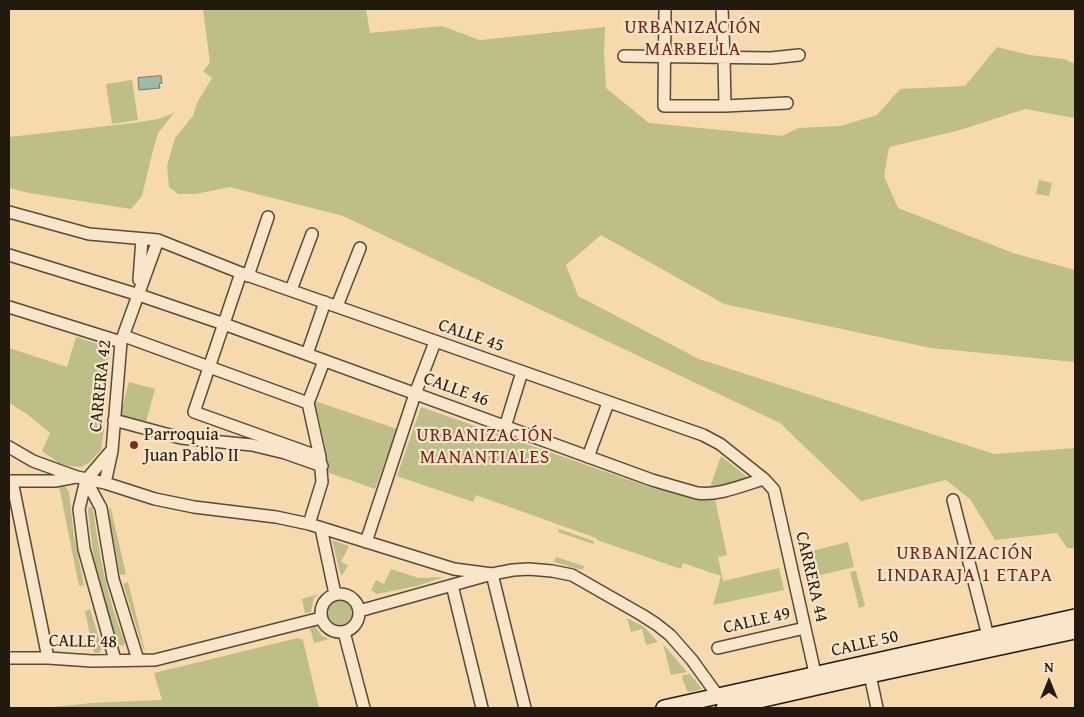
<!DOCTYPE html>
<html>
<head>
<meta charset="utf-8">
<style>
	body { margin:0 }
	#map { position:relative; width:1084px; height:717px; overflow:hidden; background:#f6d9ad; font-family:"Gentium Book Plus",serif }
	canvas { display:block }
	.frame { position:absolute; inset:0; border:10px solid #231a0f; pointer-events:none }
	.north { position:absolute; left:1024px; top:657px; width:50px; height:50px; -webkit-text-stroke:4px #f9e6ca; paint-order:stroke; rotate:0deg; font-size:14px; font-weight:700; line-height:20px; text-align:center; color:#231a0f }
	.north::after { content:''; display:block; margin:auto; width:18px; height:22px; background:#231a0f; clip-path:polygon(50% 0,100% 100%,50% 72%,0 100%) }
</style>
</head>
<body>
<div id="map">
<canvas width="1084" height="717"></canvas>
<div class="frame"></div>
<div class="north">N</div>
</div>
<script>
const ctx = document.querySelector('canvas').getContext('2d');
ctx.lineJoin = 'round';
function fillPath(path, color) {
  ctx.fillStyle = color;
  ctx.fill(path, 'evenodd');
}
function strokePath(path, color, width, dash) {
  ctx.strokeStyle = color;
  ctx.lineWidth = width;
  ctx.lineCap = dash ? 'butt' : 'round';
  ctx.setLineDash(dash || []);
  ctx.stroke(path);
}
function label(font, color, halo, rows, align = 'center') {
  ctx.font = font + ' "Gentium Book Plus",serif';
  ctx.lineWidth = 4.5;
  ctx.setLineDash([]);
  ctx.textBaseline = 'middle';
  ctx.strokeStyle = halo;
  ctx.fillStyle = color;
  for (const [text, x, y, turn = 0] of rows) {
    ctx.save();
    ctx.translate(x, y);
    ctx.rotate((+turn || 0) * Math.PI / 180);
    ctx.textAlign = isNaN(turn) ? turn : align;
    if (halo) ctx.strokeText(text, 0, 0);
    ctx.fillText(text, 0, 0);
    ctx.restore();
  }
}
fillPath(new Path2D(`
	M203 9H366L370 33 442 26 480 40 605 27 604 54 606 88 649 123 782 136 798 128 840 126 877 115 900 89 965 86 997 47 1030 55 1064 59 1075 64V118L1025 109 960 130 889 147 884 176 898 208 1013 253 1075 270V362L931 348 724 304 601 235 566 265 578 296 699 359 994 454 1075 448V548H1067L1057 533 995 540 970 499 946 480 861 501 780 423 343 216 230 187 195 194H178L169 187 167 166 175 138 193 116 197 103 212 78 203 71 210 63Z
	M132 80 138 120 112 124 106 84Z
	M174 113 158 133 152 154 142 196 131 209 29 193 9 188V137L134 123 158 119Z
	M1039 180 1052 183 1049 196 1036 194Z
	M76 337 111 348 105 376 104 430 101 450 90 462 81 467 69 466 59 463 42 451 50 433 27 414 9 403V348L67 367Z
	M129 382 155 389 146 422 120 415Z
	M315 401 397 429 375 489 327 472 326 449 317 411 314 405Z
	M421 407 655 489 657 483 714 495 727 555 718 557 723 581 779 568 784 590 713 605 721 576 683 563 681 569 597 540 596 538 476 495 473 502 397 476Z
	M721 456 751 480 709 490Z
	M59 486 66 487 69 492 74 536 84 585 79 586Z
	M89 507H92L93 509C99 554 107 599 125 642L124 645 122 646 118 644 101 590 93 553 88 510Z
	M109 508 111 509 126 574 120 575 110 520Z
	M559 529 594 541 593 544 558 532Z
	M332 540 349 546 341 562 348 565 342 576 340 573Z
	M848 542 854 567 805 579 799 554Z
	M556 557 584 566V567L582 570 554 562Z
	M391 569 419 578 444 577 417 586 377 594 371 590 376 580 384 584Z
	M856 571 865 606 859 608 850 572Z
	M128 582 145 651H144L123 584Z
	M319 594 314 598 311 612 305 613 302 599Z
	M326 612a14 14 0 1 1 28 0a14 14 0 1 1-28 0Z
	M90 609 102 648 99 653H94L85 611Z
	M627 618 644 627 658 642 646 645 642 629 631 632Z
	M315 626 322 636 329 639 314 643 310 628Z
	M298 638 303 640 319 708H42L92 703 162 700 154 673Z
	M663 644 687 672 671 675Z
	M690 674 702 689 690 692 687 691 682 677 683 675Z`), '#bebf88');
const water = new Path2D(`
	M161 76 162 83 159 84 160 88 139 90 138 78Z`);
fillPath(water, '#9dbaaa');
strokePath(water, '#6c7a6c', 1);
const street = new Path2D(`
	M665 9 664 106H725L787 103
	M722 9 724 57 725 106
	M624 56 771 58 799 55
	M9 212 89 234 158 240 241 273 703 435 720 444 764 479 774 490 817 682
	M9 255 139 295 224 324 652 480 697 493C719 496 743 485 764 479
	M241 273 194 412 320 457
	M248 276 268 217
	M139 280 142 239
	M291 290 312 234
	M337 306 360 248
	M9 307 121 342
	M124 336 308 403
	M307 354 325 302
	M114 420 181 438 252 445 285 453 322 466
	M505 427 522 372
	M9 447 33 461 77 477 105 483 155 499 194 507 276 517 309 524 454 569 492 574
	M110 452 86 480 79 509 84 549 115 660
	M588 457 608 403
	M86 480 101 508 113 579 138 660
	M9 481H55L76 477
	M12 481 48 658
	M105 483 112 451 121 342 158 240
	M953 500 988 636
	M309 524 322 482 320 457 308 403 324 361
	M321 528 335 594
	M366 542 415 394 435 342
	M492 574 525 708
	M452 585 482 708
	M321 613a19 19 0 1 1 38 0a19 19 0 1 1-38 0Z
	M359 611 492 574 513 570 529 569 552 571 572 575 642 615 656 624 670 635 692 660 718 696
	M344 632 364 708
	M718 648 805 628
	M9 658H48L92 661 155 660 321 618
	M870 675 877 708`);
const secondary = new Path2D(`
	M664 708 1075 617
	M724 708 870 675 1075 631`);
strokePath(street, '#584a36', 14);
strokePath(secondary, '#231a0f', 18);
strokePath(street, '#f9e6ca', 11);
strokePath(secondary, '#f9e6ca', 15);
for (const [x, y, r, color] of [
	[134,445,5,"#8f2418"]
]) {
  const dot = new Path2D();
  dot.arc(x, y, r, 0, 2 * Math.PI);
  ctx.fillStyle = color;
  ctx.fill(dot);
  strokePath(dot, '#f9e6ca', 2);
}
label('18px', '#231a0f', '#f9e6ca', [
	["CALLE 45",471,336,19],
	["CARRERA 42",101,386,-84],
	["CALLE 46",456,390,20],
	["CARRERA 44",811,577,77],
	["CALLE 49",757,621,-13],
	["CALLE 48",83,642,1],
	["CALLE 50",865,644,-13]
]);
label('18px', '#231a0f', '#f9e6ca', [
	["Parroquia",144,435],
	["Juan Pablo II",144,456]
], 'left');
ctx.letterSpacing = '1px';
label('19px', '#7a1f14', '#f9e6ca', [
	["URBANIZACIÓN",693,28],
	["MARBELLA",693,50],
	["URBANIZACIÓN",485,436],
	["MANANTIALES",485,458],
	["URBANIZACIÓN",965,554],
	["LINDARAJA 1 ETAPA",965,576]
]);
ctx.letterSpacing = '0px';
</script>
</body>
</html>
